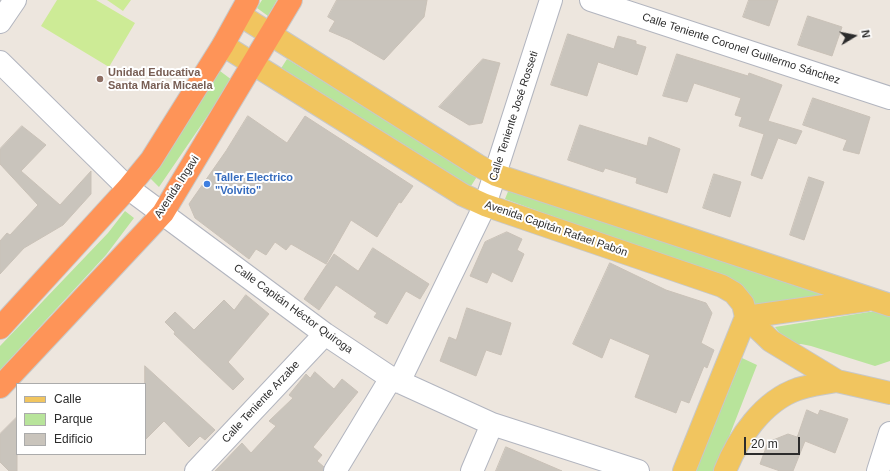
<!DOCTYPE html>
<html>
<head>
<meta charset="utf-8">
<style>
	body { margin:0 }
	#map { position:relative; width:890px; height:471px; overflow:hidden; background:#ede6de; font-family:Helvetica,sans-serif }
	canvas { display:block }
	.legend { position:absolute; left:16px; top:383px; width:130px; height:72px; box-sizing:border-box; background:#fff; border:1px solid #ababab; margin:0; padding:5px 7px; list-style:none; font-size:12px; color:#2c2c2c }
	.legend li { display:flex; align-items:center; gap:8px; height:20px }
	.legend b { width:20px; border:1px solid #ababab }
	.north { position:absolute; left:834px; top:16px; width:40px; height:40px; -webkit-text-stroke:3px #fff; paint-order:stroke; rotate:80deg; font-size:11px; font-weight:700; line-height:16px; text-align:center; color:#2c2c2c }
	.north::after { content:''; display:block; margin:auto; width:14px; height:18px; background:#2c2c2c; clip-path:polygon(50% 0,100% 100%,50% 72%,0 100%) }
	.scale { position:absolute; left:744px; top:437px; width:56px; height:18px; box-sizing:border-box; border:2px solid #2c2c2c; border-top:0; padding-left:5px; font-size:12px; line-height:14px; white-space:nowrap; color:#2c2c2c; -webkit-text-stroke:3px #fff; paint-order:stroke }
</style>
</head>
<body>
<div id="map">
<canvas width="890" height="471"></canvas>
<ul class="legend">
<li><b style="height:5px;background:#f1c55f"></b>Calle</li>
<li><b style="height:11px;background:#b8e49b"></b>Parque</li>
<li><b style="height:11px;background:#c9c4bc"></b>Edificio</li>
</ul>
<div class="north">N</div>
<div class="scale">20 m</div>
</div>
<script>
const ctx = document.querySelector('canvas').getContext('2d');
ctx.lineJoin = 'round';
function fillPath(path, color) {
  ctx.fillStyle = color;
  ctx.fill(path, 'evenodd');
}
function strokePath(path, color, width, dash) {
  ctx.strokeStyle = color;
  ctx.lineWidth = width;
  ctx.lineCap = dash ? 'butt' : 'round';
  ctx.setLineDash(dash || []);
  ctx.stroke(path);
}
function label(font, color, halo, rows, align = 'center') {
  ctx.font = font + ' Helvetica,sans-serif';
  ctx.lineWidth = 4;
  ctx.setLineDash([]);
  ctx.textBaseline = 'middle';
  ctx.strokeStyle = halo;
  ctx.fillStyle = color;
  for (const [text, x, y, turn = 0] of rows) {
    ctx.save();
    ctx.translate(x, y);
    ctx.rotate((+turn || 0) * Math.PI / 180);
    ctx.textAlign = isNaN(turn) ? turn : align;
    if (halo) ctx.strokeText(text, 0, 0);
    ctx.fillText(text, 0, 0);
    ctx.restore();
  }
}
fillPath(new Path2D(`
	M262 0H277L268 16 257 8Z
	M287 59 478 175 471 186 465 184 280 70Z
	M220 71 232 80 159 187 149 177Z
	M509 189 827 295 754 305 723 278 505 199Z
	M125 211 134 218 106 255 0 370V346L108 233Z
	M869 312H881L890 315V361L875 366 811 346 801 344 789 345 775 327Z
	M742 358 757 365 727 442 714 471H696Z`), '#b8e49b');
fillPath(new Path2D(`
	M57 0H96L135 23 109 67 41 26Z
	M107 0H131L123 11Z`), '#cdeb96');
const building = new Path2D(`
	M337 0H427L424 17 384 60 350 40 329 31 335 21 328 17Z
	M749 0H778L769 26 743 17Z
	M808 16 842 27 832 56 798 45Z
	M568 34 614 49 618 36 636 41V44L646 47 637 75 598 62 587 96 551 85Z
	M677 54 748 76 749 73 782 85 768 121 802 131 796 144 778 138 762 179 751 175 764 134 739 126 742 117 735 115 741 98 694 83 687 102 663 96Z
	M483 59 500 63 482 123 469 125 439 107Z
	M813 98 870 117 859 154 843 150 847 140 803 125Z
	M248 116 287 143 305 116 413 186 401 203 399 202 377 237 351 220 326 264 291 244 286 250 275 242 266 255 256 249 249 259 195 218 189 204 226 151Z
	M580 125 647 146 649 137 680 149 667 193 636 183 637 178 605 168 603 172 568 160Z
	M22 126 46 145 21 171 60 205 91 171V194L63 225 24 248 0 274V241L7 233 10 235 38 205 0 164V149Z
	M714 174 741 182 730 217 703 208Z
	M809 177 824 182 804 240 790 235Z
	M507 232 522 239 517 250 524 254 512 282 492 272 487 283 470 276 485 242Z
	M373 248 429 284 420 299 406 291 387 324 374 317 377 313 336 285 319 310 304 299 334 254 358 271Z
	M610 263 666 290 706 303 712 313 701 343 714 350 707 368 704 366 689 403 681 400 676 413 635 397 650 355 610 338 602 358 573 344Z
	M246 295 269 314 228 362 244 379 233 390 174 334 175 332 165 322 175 312 194 330 224 300 234 310Z
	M467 308 511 323 501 355 486 350 476 376 440 361 449 337 456 340Z
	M145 366 215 430 205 440 200 436 189 447 164 421 145 440Z
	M315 372 334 389 342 379 358 392 313 447 322 455 317 461 324 467 323 471H215L242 443 251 453 276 426 269 421 293 398 289 395 306 374 310 378Z
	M807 410 818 415 820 410 848 419 835 453 805 441 793 471H780L760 464 768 442 788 434 797 437Z
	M17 417V471H9L0 462V434Z
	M506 447 562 471H496Z`);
fillPath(building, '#c9c4bc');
strokePath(building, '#c9c1b7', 1);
const minor = new Path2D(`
	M591 0 890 98
	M0 22 15 0
	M0 62 128 188 325 334 391 378 492 424 638 471
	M399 382 485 205 551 0
	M196 471 325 334
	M335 471 391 378
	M472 471 492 424
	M878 471 890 433`);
const major = new Path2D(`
	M240 15 477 165 496 175 890 305
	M223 45 463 195 485 205 722 286 734 293 743 304 746 317 771 341 837 381 890 393
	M746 317 867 300
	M684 471 746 317
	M725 471C738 438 763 401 798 389 811 385 824 383 837 381`);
const highway = new Path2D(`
	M0 328 128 188 151 160 223 45 248 0
	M0 387 163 213 291 0`);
strokePath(minor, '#b2b5bf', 24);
strokePath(major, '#c8c8c8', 24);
strokePath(highway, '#c8c8c8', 24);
strokePath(minor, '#fff', 22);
strokePath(major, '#f1c55f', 22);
strokePath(highway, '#fe9458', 22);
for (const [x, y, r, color] of [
	[100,79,4,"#8d6e63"],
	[207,184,4,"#3f7fe0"]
]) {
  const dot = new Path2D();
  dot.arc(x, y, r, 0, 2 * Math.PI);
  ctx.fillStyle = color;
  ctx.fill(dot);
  strokePath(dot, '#fff', 1.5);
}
label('11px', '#2c2c2c', '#fff', [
	["Calle Teniente Coronel Guillermo Sánchez",741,49,18],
	["Calle Teniente José Rosseti",514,116,-72],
	["Avenida Ingavi",177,187,-57],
	["Avenida Capitán Rafael Pabón",556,229,19],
	["Calle Capitán Héctor Quiroga",293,309,36],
	["Calle Teniente Arzabe",261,402,-47]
]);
label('bold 11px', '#785e54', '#fff', [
	["Unidad Educativa",108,73],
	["Santa María Micaela",108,86]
], 'left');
label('bold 11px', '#366cbe', '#fff', [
	["Taller Electrico",215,178],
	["\"Volvito\"",215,191]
], 'left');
</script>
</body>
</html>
